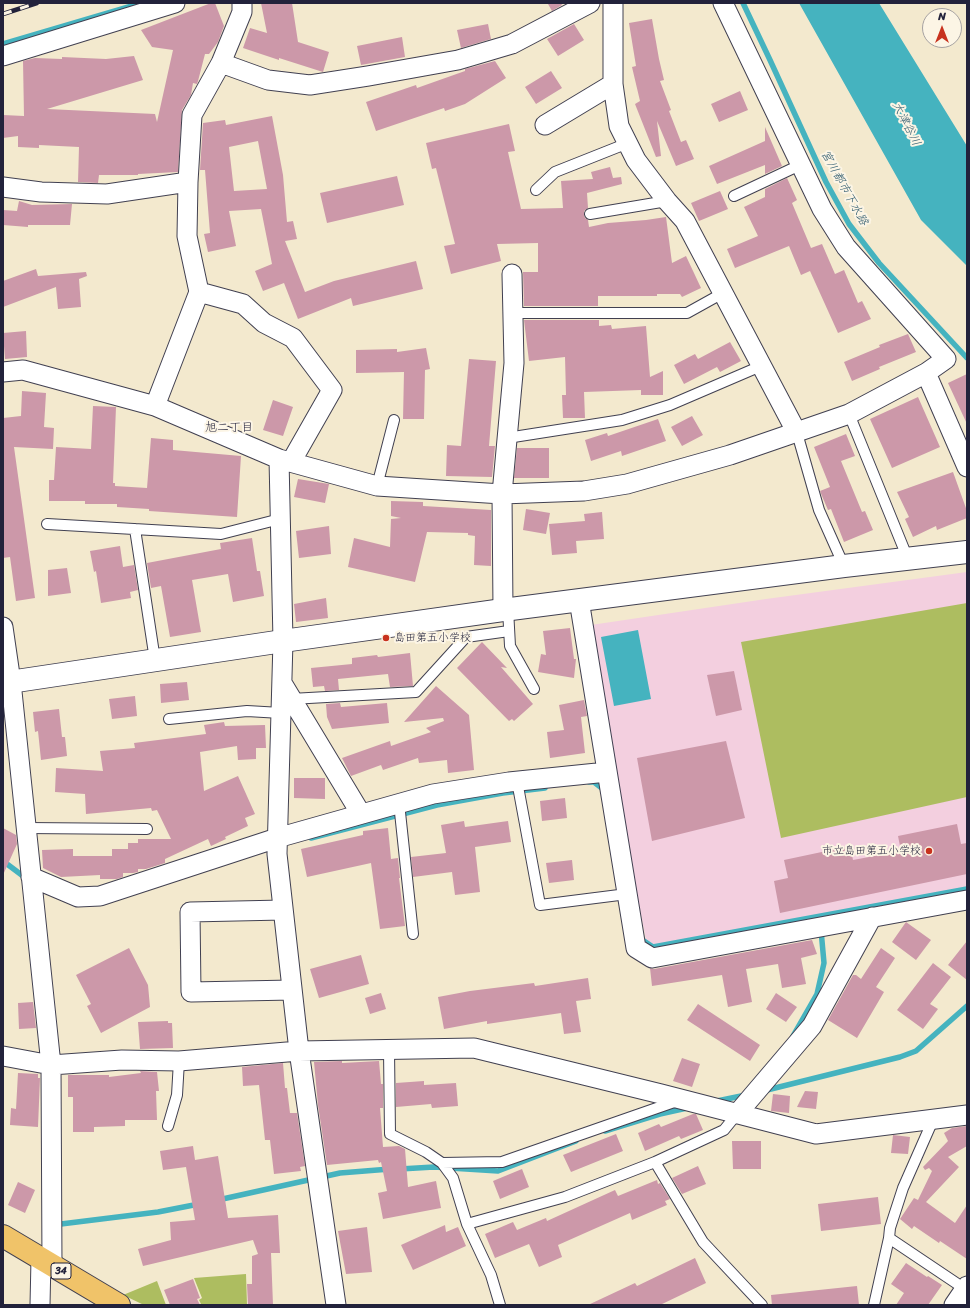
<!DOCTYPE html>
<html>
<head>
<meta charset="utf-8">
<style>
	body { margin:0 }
	#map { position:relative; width:970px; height:1308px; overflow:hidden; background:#f3e9ce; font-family:Sriracha,sans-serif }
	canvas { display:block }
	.frame { position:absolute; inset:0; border:4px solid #22223b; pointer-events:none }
	.north { position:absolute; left:922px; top:8px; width:40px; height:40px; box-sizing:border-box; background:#fcf5e5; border:1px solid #a5a1a1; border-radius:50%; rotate:0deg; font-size:11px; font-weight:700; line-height:16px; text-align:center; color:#22223b }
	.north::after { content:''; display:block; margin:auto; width:14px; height:18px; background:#c8321e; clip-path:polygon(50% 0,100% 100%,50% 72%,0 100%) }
</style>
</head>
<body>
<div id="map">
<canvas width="970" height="1308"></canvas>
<div class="frame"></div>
<div class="north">N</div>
</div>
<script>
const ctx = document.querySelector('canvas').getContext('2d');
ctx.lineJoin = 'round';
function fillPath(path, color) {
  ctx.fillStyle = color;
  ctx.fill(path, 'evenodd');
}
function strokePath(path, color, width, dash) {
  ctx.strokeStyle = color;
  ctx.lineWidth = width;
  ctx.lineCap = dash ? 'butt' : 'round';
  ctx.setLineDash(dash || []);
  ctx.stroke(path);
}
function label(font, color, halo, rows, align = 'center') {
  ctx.font = font + ' Sriracha,"Klee One",sans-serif';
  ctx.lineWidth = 4;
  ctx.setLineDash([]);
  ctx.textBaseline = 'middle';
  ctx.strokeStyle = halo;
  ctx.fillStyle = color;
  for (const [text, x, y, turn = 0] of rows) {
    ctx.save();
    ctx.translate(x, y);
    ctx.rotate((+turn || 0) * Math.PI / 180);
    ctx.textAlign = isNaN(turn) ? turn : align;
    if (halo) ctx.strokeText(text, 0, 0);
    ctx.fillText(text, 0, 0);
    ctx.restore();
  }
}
fillPath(new Path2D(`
	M967 572V892L648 950 618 799 591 625 766 599Z`), '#f3cfdf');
fillPath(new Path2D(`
	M967 603V797L781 838 741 642Z
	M246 1274 247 1305H199L201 1304 199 1300 202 1298 194 1278Z
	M157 1281 166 1305H144L123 1295Z`), '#adbd60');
fillPath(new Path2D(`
	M799 3H879L967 146V266L921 220Z
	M638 630 651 699 614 706 601 637Z`), '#45b3bf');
strokePath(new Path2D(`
	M743 3 770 60 826 182 849 224 879 263 967 358
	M3 44 142 3
	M589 782H594L603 789V792
	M311 838 437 805 503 793 545 788
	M3 861 27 879
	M638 937 653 947 967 889
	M793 1036 817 994 824 963 821 930
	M763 1091 900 1057 916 1051 967 1006
	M717 1101 746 1095
	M605 1131 660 1114 687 1108
	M400 1169 434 1167 498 1171 576 1141
	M218 1200 340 1173 390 1169
	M61 1224 158 1212 199 1204`), '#45b3bf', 5.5);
fillPath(new Path2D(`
	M211 3H215L224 26 218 42 209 54H205L198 81 197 84 193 83 191 95 182 110 178 172 138 174V175H99L98 183 78 182 79 147 39 145V148L18 147V136L3 138V115L24 116 23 61 35 58 62 59V57L106 59 134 56 143 80 47 109 155 114 157 122 173 50 152 47 141 30Z
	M261 3H292L298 42 329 52 323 72 279 58V60L243 48 250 28 267 33Z
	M549 3H561L562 5 552 11 548 4Z
	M652 19 659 59 664 80 660 81 671 110 669 111 681 142 686 140 694 159 676 166 657 121 661 156 656 157 635 104 640 101 632 67 636 66 629 23Z
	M488 24 491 39 461 48 457 30Z
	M574 24 584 40 558 56 547 39Z
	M402 37 405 57 361 65 357 46Z
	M495 61 506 78 465 104 445 111 444 108 376 131 366 102 416 85 417 88 465 71V69Z
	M551 71 562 88 536 104 525 87Z
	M740 91 748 110 719 122 711 104Z
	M272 116 283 175 287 222 293 221 297 239 285 241 305 292 334 281 416 261 423 289 353 306 351 298 298 319 284 283 263 291 255 271 272 264 261 209 229 211 236 246 208 252 204 234 210 233 205 170H200L203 123 225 120 226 125ZM258 141 267 189 234 191 229 147Z
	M509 124 515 151 508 152 521 209 563 208 561 181 593 179 591 172 610 167 613 178 621 177 622 184 587 193 588 208 584 211V215L585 218 588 220 589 227 608 223 646 220 666 217 672 263 686 256 701 288 682 297 680 294H657V296H598V306H524L523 272H538V243L497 244 501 261 451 274 444 246 455 244 436 168 432 169 426 143Z
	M765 127 782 166 765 174V165L717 184 709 166 765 141Z
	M397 176 404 205 327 223 320 193Z
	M787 178 797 200 792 203 811 248 822 244 835 274 844 270 858 303 862 301 871 319 838 333 810 271 801 275 789 246 735 268 727 249 758 236 744 207 765 197V189Z
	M720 191 728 209 699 221 691 203Z
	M19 201 32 205 72 204 70 225H28V227L3 225V210L17 211Z
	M36 269 38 276 86 272 87 276 79 279 81 307 58 309 56 287 3 307V281Z
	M524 320H599V326L611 325 612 329 646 326 650 377 663 371V395H641V390L584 392 585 418H563L562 395H566L565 357 529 361Z
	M26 331 27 357 5 359 3 333Z
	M908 334 916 352 879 367 880 369 852 381 844 362 880 347 879 345Z
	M730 342 741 361 720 372 717 367 684 384 674 365 695 354 698 359Z
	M426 348 430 369 425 370 424 419H403L404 372 356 373V350L397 349V352Z
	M469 359 496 361 489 446H495L492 477 446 476 447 445 461 446Z
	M967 374V424L948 383Z
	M22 391 46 393 44 427 54 428 53 449 14 447 35 598 16 601 10 557 3 558V418L21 416Z
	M918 397 940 447 892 468 870 419Z
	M273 400 293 407 283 436 263 430Z
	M93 406 116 407 113 483H115V486L147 488 151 438 173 440V450L241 456 237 517 149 511V509L117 507V504H85V501H49V480H54L56 447 91 449Z
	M692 416 703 435 682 446 671 427Z
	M658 419 666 441 622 456 621 451 591 461 585 440 607 433 608 436Z
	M846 434 855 456 841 461 862 512 865 511 873 530 844 542 831 509 828 510 822 496 820 491 830 487 814 447Z
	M517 448H549V478H514Z
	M953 472 967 511V518L937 530 936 526 913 537 905 519 909 517 897 492Z
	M298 479 329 484 325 503 294 497Z
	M391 501 423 502V506L491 510V566L474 565 475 536 468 535V533L427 532 415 582 348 567 354 538 390 547 391 519 401 518 391 516Z
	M526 509 550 513 546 534 523 530Z
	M602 512 604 539 576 541 577 553 552 555 549 524 585 521 584 514Z
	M329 526 331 554 299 558 296 531Z
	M252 538 257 571H260L264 596 233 602 228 574 192 580 201 632 170 637 161 586 151 588 147 563 221 549 220 543Z
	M120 546 123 567 134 565 138 590 130 592 131 598 101 603 96 571 94 572 90 551Z
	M67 568 71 593 48 596V570Z
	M326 598 328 618 296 622 294 604Z
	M570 628 574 659H576L574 678 538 672 541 654 546 655 543 631Z
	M482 642 507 668 501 667 533 704 514 721 512 719 509 721 457 668Z
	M410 653 413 686 390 687 388 674 338 679 339 690 325 691 324 686 313 687 311 668 352 664V658L377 655 378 657Z
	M734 671 742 710 716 716 707 675Z
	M187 682 189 700 161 703 160 684Z
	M436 686 469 715 474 770 448 773 447 760 419 763 418 758 383 770 381 765 351 776 342 758 390 741 391 746 431 732 426 728 444 721 443 718 404 722Z
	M135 696 137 716 112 719 109 699Z
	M584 700 587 716 581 717 585 753 550 758 547 732 564 730 559 705Z
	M340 703 341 707 387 703 389 723 332 729 327 717 326 704Z
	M59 709 62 737H65L67 756 41 760 38 731 35 732 33 712Z
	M224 722 225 726 265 725 266 748H256V759L238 760 237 746 200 752 204 791 238 776 255 814 245 818 248 826 225 837 226 839 211 846 208 839 165 859V863L146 869H138V872L133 873H123V877L117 879H100V875L61 877 43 868 42 850 73 849V856H112V849H128V843H138V839H171L157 810 152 811 151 808 86 814 85 794 55 792 56 768 103 771 100 751 135 748 134 743 206 734 204 725Z
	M726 741 745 818 652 841 637 758Z
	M294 778H325V799L294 798Z
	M565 798 567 818 542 821 540 801Z
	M464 821 465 827 508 821 511 842 475 847 480 892 455 895 452 872 413 877 411 857 446 853 441 825Z
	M957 824 961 844 967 843V874L780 913 774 881 788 878 784 860 850 846 853 860 901 851 898 836Z
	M3 828 16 835 17 844 3 875Z
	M388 828 391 859 398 858 400 878H399L405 926 380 929 371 863 307 877 301 849 363 835V831Z
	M572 860 574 880 549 883 546 863Z
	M906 922 931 940 916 960 892 942Z
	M812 940 817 954 801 958 806 984 782 988 778 964 746 969 752 1002 728 1007 722 975 652 986 650 968 654 969Z
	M967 941V980L948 965Z
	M129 948 148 985 150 1007 101 1033 87 1006 91 1004 76 975Z
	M881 948 895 958 876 987 884 992 857 1038 828 1020 853 975H856L861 979Z
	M361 955 369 984 319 998 310 969Z
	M933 963 951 977 930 1004 938 1009 923 1029 897 1010Z
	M588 978 591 999 576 1001 581 1032 564 1034 561 1013 487 1024V1021L444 1029 438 997 470 991 534 983 535 986Z
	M381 993 386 1009 370 1014 365 998Z
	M776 993 797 1007 786 1022 766 1009Z
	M33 1002 36 1028 19 1029 18 1003Z
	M698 1004 760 1045 750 1061 687 1020Z
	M168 1021V1023H172L173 1048 140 1049 138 1022Z
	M682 1058 700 1064 692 1087 673 1081Z
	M342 1061V1063L379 1061 381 1084H383V1108H380L383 1147 399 1146 405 1149 408 1187 436 1181 441 1208 383 1219 378 1193 387 1191 381 1162 379 1163 378 1160 327 1165 318 1105 314 1062Z
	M283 1063 285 1088H287L290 1113H297L305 1166 300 1167 301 1171 274 1174 270 1140H265L259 1085 243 1086 242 1067Z
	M140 1071 157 1072 159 1091H156L157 1120H125V1126L94 1127V1132H73V1097H68V1075H109V1077L141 1073Z
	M18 1073 38 1074V1078H40L38 1127 10 1125 11 1108 16 1109Z
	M424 1081V1085L456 1083 458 1106 432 1108 431 1104 396 1107V1083Z
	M805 1091 818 1092 816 1109 797 1107Z
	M773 1094 790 1096 789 1113 771 1111Z
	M693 1114H696L703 1130 681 1139 679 1136 645 1151 638 1133 659 1124 661 1127Z
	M967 1126V1146L948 1157 959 1167 926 1202 955 1223 967 1205V1259L940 1241 939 1243 914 1226 912 1229 900 1219 914 1198 918 1200 932 1171 929 1168 925 1170 923 1167 948 1141 944 1133 952 1128Z
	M616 1134 623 1151 571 1172 563 1155Z
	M893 1135 910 1137 908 1154 891 1153Z
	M732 1141H761V1169H733Z
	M193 1146 195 1160 218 1156 228 1218 278 1215 280 1253H271L273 1305H248L247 1284H252V1256L258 1254 253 1240 143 1266 138 1249 171 1240 170 1222 195 1220 186 1167 163 1170 160 1151Z
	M698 1166 706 1184 682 1194 672 1178Z
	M522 1169 529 1187 500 1199 493 1181Z
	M657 1180 658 1184 660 1183 670 1199 665 1201 667 1205 632 1220 630 1213 558 1245 562 1257 539 1267 529 1244 495 1258 485 1234 513 1222 517 1230 546 1218 547 1221 615 1190 618 1196Z
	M18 1182 35 1190 25 1213 8 1205Z
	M878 1197 881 1224 821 1231 818 1204Z
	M445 1225 446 1232 458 1227 466 1246 413 1270 401 1245Z
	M367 1227 372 1272 346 1274 338 1231Z
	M695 1258 706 1283 660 1305H588L635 1283 637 1286Z
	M906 1263 927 1277 928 1276 942 1285 928 1305H896L904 1293 891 1284Z
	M193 1279 200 1298 197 1299 200 1305H170L164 1290Z
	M857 1286 859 1305H772L771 1295Z`), '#cc98a9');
const service = new Path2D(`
	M536 190 555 172 628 143
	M734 196 800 165
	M590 214 667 201
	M512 313H687L723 293
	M849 414 908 559
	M797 433 819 510 844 566
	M507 438 622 420 670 405 761 366
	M377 486 394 420
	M47 524 221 534 280 519
	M135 529 155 660
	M508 609 510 646 534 689
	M291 699 416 692 466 637 509 631
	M169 719 247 711 281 713
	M517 781 540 905 627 894
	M399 803 413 934
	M26 828 147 829
	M389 1050 390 1134 426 1152 442 1163 453 1178 467 1224 491 1275 500 1305
	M168 1126 177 1095 179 1061
	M655 1162 703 1242 762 1305
	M442 1163 502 1162 677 1101
	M467 1224 565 1197 655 1162 724 1130 737 1114
	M889 1238 965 1289
	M874 1305 889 1238 890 1228 903 1188 933 1120`);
const minor = new Path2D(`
	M613 3V84L619 126 636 160 667 201 685 221 797 433
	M3 56 175 3
	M221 63 268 80 310 85 368 76 458 60 512 44 590 3
	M545 125 613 84
	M3 187 41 192 107 194 188 182
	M199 292 243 304 264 323 293 338 332 390 291 462
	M3 372 23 370 155 406 279 459 377 486 502 494 584 491 627 484 730 455 849 414 926 373 946 359 846 247 822 209 723 3
	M926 373 967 467
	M155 406 199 292 187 236 188 182 192 115 221 63 242 12V3
	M279 459 283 641 277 854 299 1051 336 1305
	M579 600 636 948 652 958 967 900
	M503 610 502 494 514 363 512 274
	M3 627 11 682 51 1065 52 1266
	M282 683 361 814
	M31 877 78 897 100 896 277 838 433 794 509 782 607 772
	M283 910 190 912 191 992 292 990
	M3 1056 51 1065 122 1060 179 1061 299 1051 474 1048 661 1094 816 1134 967 1115
	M737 1114 812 1026 872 917
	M40 1305 41 1259
	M954 1305 967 1286`);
const tertiary = new Path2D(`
	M3 683 283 641 503 610 844 566 967 552`);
const primary = new Path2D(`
	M3 1236 119 1305`);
strokePath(service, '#414051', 12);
strokePath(minor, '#414051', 21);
strokePath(tertiary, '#414051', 24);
strokePath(primary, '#414051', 24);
strokePath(service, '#fff', 10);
strokePath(minor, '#fff', 19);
strokePath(tertiary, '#fff', 22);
strokePath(primary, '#f0c369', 22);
const rail = new Path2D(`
	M3 14 37 3`);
strokePath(rail, '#22223b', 4.5);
strokePath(rail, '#fcf5e5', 3, [9]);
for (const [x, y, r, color] of [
	[386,638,4,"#c8321e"],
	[929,851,4,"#c8321e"]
]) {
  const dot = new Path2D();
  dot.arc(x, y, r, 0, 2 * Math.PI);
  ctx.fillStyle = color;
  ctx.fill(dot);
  strokePath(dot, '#fcf5e5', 1.5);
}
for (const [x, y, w] of [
	[61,1271,20]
]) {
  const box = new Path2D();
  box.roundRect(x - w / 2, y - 8, w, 16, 3);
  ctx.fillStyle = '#fcf5e5';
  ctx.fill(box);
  strokePath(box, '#22223b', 1);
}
label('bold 10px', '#22223b', null, [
	["34",61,1271]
]);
label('11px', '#22223b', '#fcf5e5', [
	["島田第五小学校",394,638],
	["市立島田第五小学校",921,851,"right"]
], 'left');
label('italic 12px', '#305c70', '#fcf5e5', [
	["大津谷川",906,124,63],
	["宮川都市下水路",844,188,61]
]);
label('12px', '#22223b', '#fcf5e5', [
	["旭二丁目",229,428]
]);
</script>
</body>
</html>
